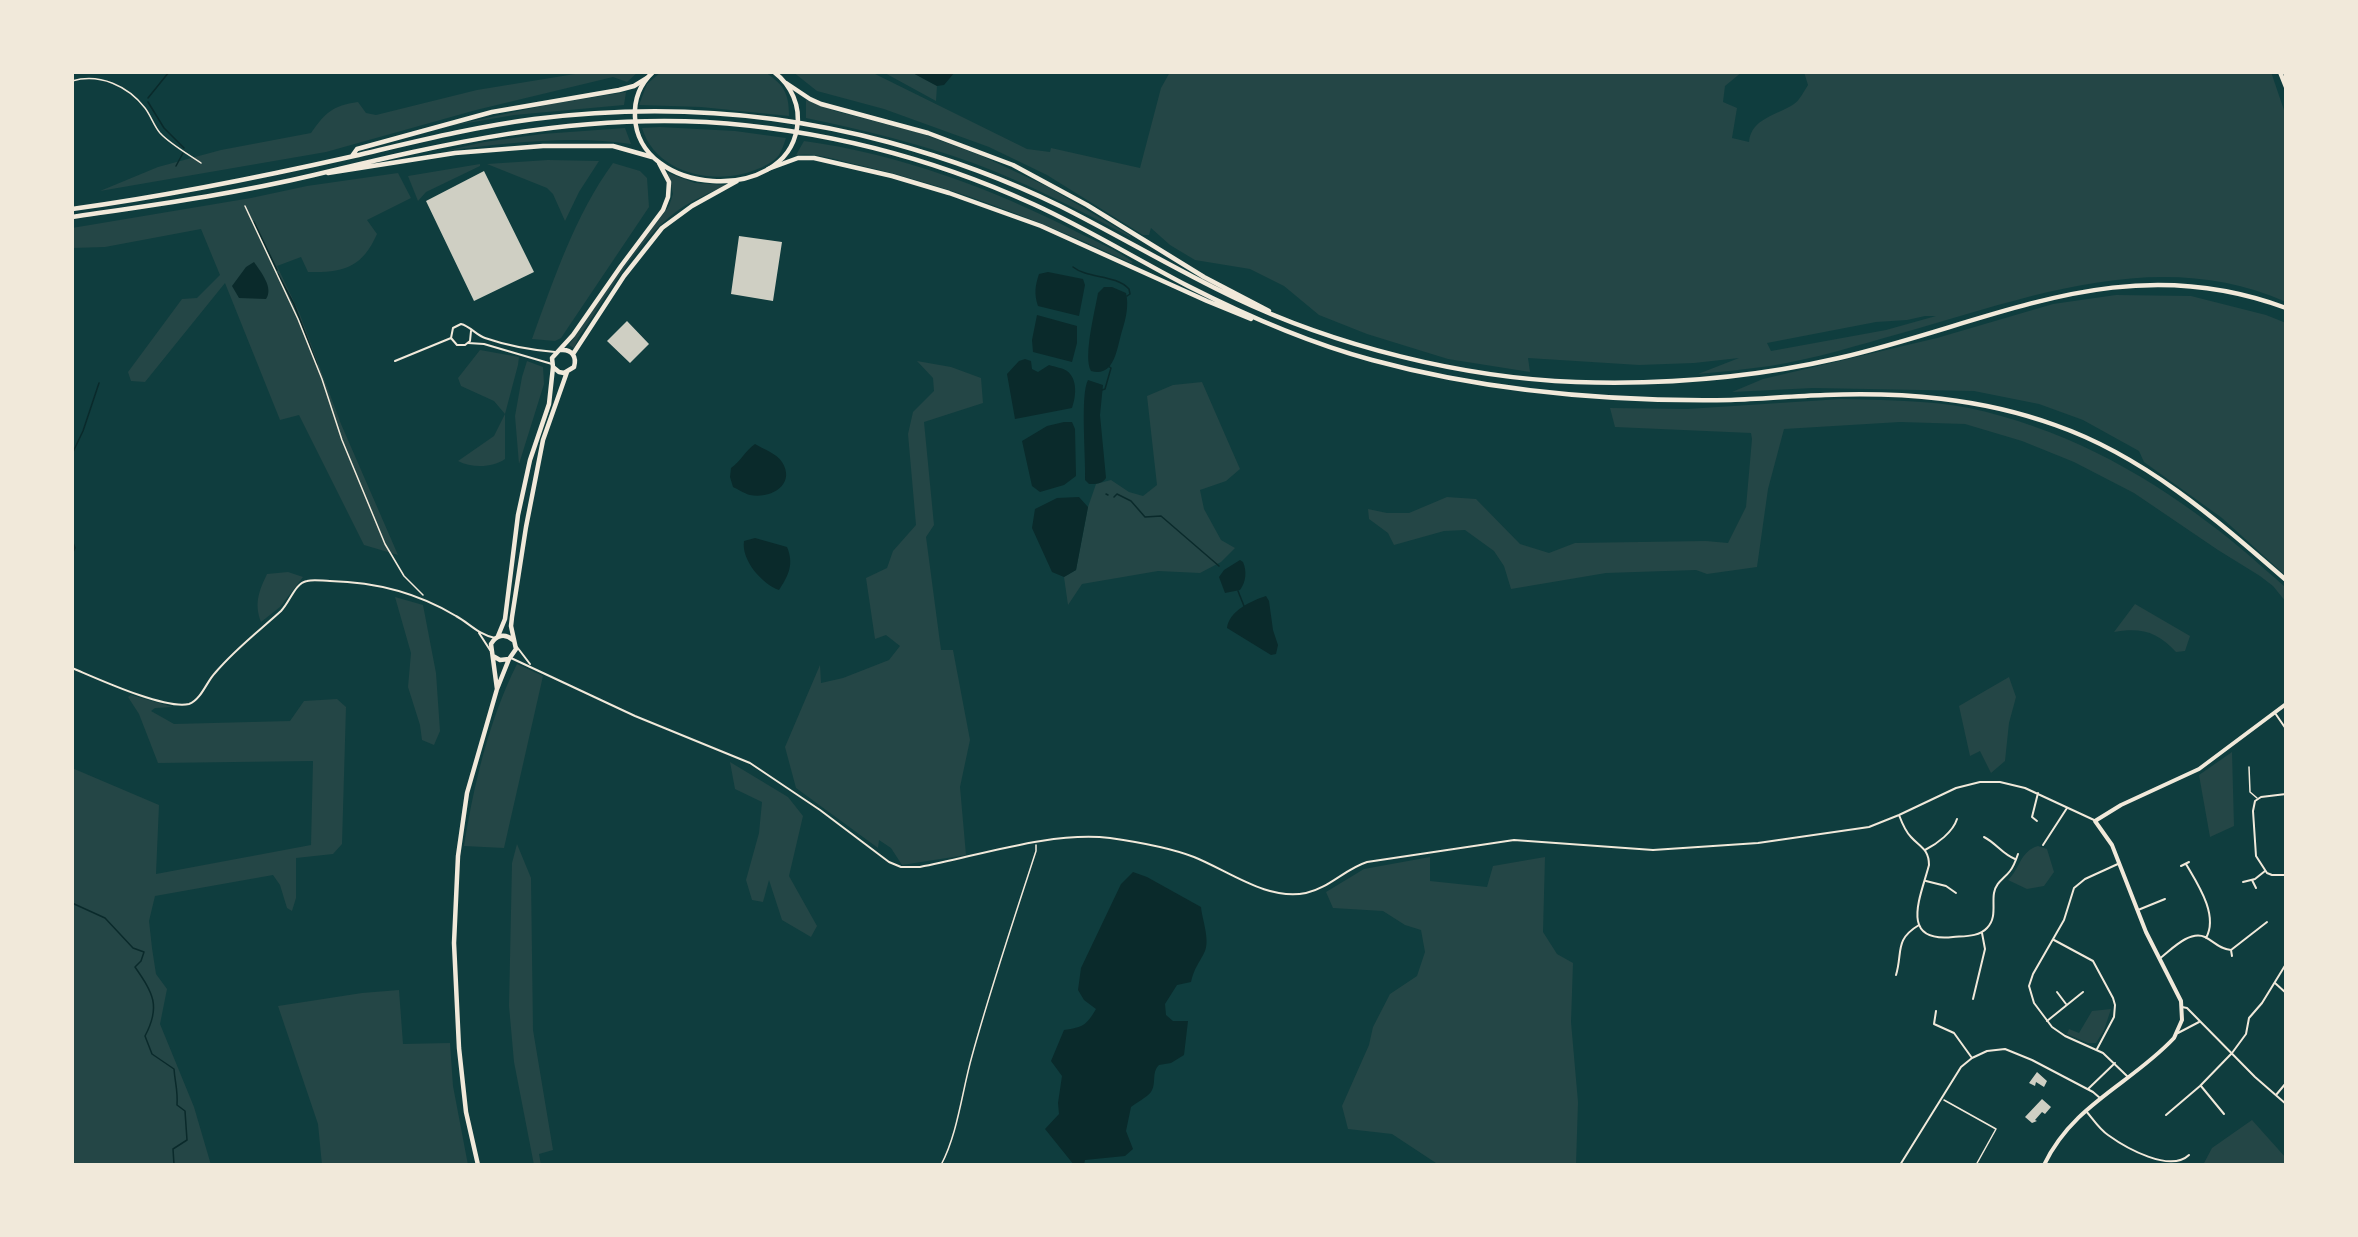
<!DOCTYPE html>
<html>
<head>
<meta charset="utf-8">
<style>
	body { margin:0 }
	#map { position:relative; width:2358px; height:1237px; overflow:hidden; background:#0f3d3e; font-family:"PT Serif",serif }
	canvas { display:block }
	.frame { position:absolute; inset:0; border:74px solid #f1e9da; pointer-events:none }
</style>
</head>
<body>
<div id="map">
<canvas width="2358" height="1237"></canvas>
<div class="frame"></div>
</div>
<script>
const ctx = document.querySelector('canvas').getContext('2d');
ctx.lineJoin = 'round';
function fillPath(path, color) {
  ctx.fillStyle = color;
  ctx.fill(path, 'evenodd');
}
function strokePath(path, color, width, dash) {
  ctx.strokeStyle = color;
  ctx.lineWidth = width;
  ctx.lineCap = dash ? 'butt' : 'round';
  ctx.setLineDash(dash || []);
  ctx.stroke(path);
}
fillPath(new Path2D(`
	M587 72H638L627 82 613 77 476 110 326 152 100 191 158 167 221 150 311 133C326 112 332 106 358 102L366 113 376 115 477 90Z
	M661 72H765C784 85 789 93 789 116L701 107 639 105 647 84Z
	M793 72H871L1027 149 1050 152 1051 148 1140 168 1161 88 1170 72H1742L1725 86 1723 102 1737 108 1732 138 1749 142C1751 118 1778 115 1794 104 1800 100 1804 91 1808 85L1804 72H2271L2286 116V302C2160 245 2026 298 1902 333 1859 345 1814 359 1770 366 1746 369 1722 372 1698 374L1739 358 1694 363 1639 365 1528 358 1530 372 1448 359 1367 334 1319 315 1284 286 1250 269 1195 260 1170 245 1151 228 1149 235H1143L1047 175 989 147 884 109 817 91ZM1925 316H1936L1886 330 1771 351 1767 343 1876 322 1907 320Z
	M883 72H911L937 86 936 101Z
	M626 92 624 105 514 115 445 127 551 104Z
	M806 100 835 111 920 133 982 156 1048 187 1131 236 1130 237C1079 210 1027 183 973 163 918 143 863 130 806 118Z
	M660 127 735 131 786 138C784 144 782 150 779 155 774 162 763 167 755 170 715 186 656 174 642 128Z
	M625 128 631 144C571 135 506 143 445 151L484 142 542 134Z
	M804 141C899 154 991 188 1077 232 1095 241 1117 250 1133 262L1131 263C1044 222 954 187 859 165 840 161 817 152 796 155Z
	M548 160 599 161 579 192 565 221 553 194 547 188 487 164Z
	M613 163 640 171 647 178 649 207 561 338 555 341 532 339C554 279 575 215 613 163Z
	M480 164V166L426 192 418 201 408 176Z
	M398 173 411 198 367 220 377 234C362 268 343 273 308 272L301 257 277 266 299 312 341 424 398 555 364 545 299 415 280 420 225 283 145 382 131 381 128 372 182 299 197 298 220 275 201 229 105 247 72 248V228L251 198 307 186Z
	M668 173 695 183 726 185C710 193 692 200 677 211 636 241 607 297 578 338L574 348 569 345 616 277 669 206 673 194Z
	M2116 295 2191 296 2266 315 2286 323V576L2222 518 2144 462 2139 451 2083 420 2039 404 1974 391 1813 388 1732 392 1763 379 1937 338 2053 304Z
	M480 350 519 357 518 365 505 414V459C493 468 471 468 458 461L494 436 505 414 494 401 461 386 458 378Z
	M527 361 543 367 544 384 519 464 515 416 522 377Z
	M917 361 951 367 981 378 983 403 924 422 934 525 926 537 941 650H953L970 740 960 787 966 855 902 865 891 848 879 840 878 848 796 788 785 747 820 665 821 683 843 678 889 660 900 646 886 635 875 639 866 578 887 568 893 551 916 525 908 434 913 412 934 391 933 378Z
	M1202 382 1240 469 1226 481 1200 490 1204 509 1221 540 1235 548 1221 562 1200 573 1158 571 1082 584 1068 605 1064 577 1076 570 1088 507 1096 484 1111 480 1129 492 1143 496 1157 485 1147 396 1173 385Z
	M1841 399C1883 400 1927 400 1969 408 2058 427 2138 469 2210 524 2236 543 2260 565 2284 586L2286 588V602L2273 586 2260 576 2218 550 2134 493 2074 462 2022 441 1965 424 1900 422 1784 429 1768 489 1757 567 1707 574 1696 570 1606 573 1511 589 1504 566 1494 551 1465 530 1444 531 1394 545 1388 533 1369 519 1368 509 1387 513H1409L1447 497 1476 499 1520 544 1549 553 1575 543 1706 541 1728 543 1746 507 1752 439 1751 433 1615 427 1610 408 1687 409Z
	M288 572 303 577 280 607 261 622C254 603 259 591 267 574Z
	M395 597 423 605 436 673 440 731 434 745 422 740 420 725 408 687 411 653Z
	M2135 604 2190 636 2185 651 2176 652C2158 632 2141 627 2114 632Z
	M517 664 543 676 504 848 464 846C474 784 489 720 517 664Z
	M2009 677 2016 697 2009 723 2005 761 1991 773 1980 751 1970 756 1959 706Z
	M131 695 173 707 155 708 151 711 174 724 290 721 304 701 337 699 346 707 342 844 333 854 296 858V898L292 911 287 908 280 885 273 875 155 896 149 921 152 948 156 974 167 989 160 1024 194 1107 211 1165H72V768L159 805 156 874 311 845 313 761 158 763 139 714 128 697Z
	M2232 752 2234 826 2210 837 2199 775Z
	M730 762 788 797 803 816 789 876 817 926 811 937 782 920 769 880 763 902 752 900 746 880 759 833 762 802 735 789Z
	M517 844 531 878 533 1030 553 1150 539 1154 541 1165H534L514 1062 509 1006 512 863Z
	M2038 846 2047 849 2054 872 2044 886 2027 889 2008 880C2020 869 2020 851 2038 846Z
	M1430 857V881L1487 887 1493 866 1545 857 1543 932 1557 954 1573 963 1571 1022 1578 1102 1576 1165H1439L1392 1134 1348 1129 1342 1106 1369 1045 1373 1027 1390 994 1417 976 1425 952 1421 930 1405 925 1383 911 1333 908 1326 892 1364 869Z
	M399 990 403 1044 450 1043 453 1086 468 1165H322L318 1124 278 1006 362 993Z
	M2111 1009 2104 1030 2096 1043H2088L2067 1034 2069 1029 2079 1033 2092 1011Z
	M2252 1120 2286 1158V1165H2203L2212 1148Z`), '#244646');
fillPath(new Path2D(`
	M911 72H955L944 85 937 86Z
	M254 262C261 272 274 288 266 299L239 298 232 286 246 267Z
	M1048 272 1083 279 1085 285 1079 316 1038 306C1034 294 1035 286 1039 274Z
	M1104 287H1112L1126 293C1129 306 1126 318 1122 331 1117 347 1115 378 1091 371 1083 357 1095 311 1098 293Z
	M1037 315 1077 326V343L1072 362 1033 352 1032 340Z
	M1025 359 1031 361 1032 369 1038 372 1049 365C1055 367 1063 368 1067 371 1078 379 1076 397 1072 408L1015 419 1007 374 1019 361Z
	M1088 380 1103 385 1100 415 1106 478C1102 484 1096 484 1089 484L1085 480C1086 458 1080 394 1088 380Z
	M1064 422H1072L1075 429 1076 476 1064 485 1040 492 1032 486 1022 441 1047 426Z
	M755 444C763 449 776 453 782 462 796 484 772 499 750 495 745 494 738 489 733 487L730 477 731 468C741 461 745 451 755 444Z
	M1079 497 1088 507 1076 570 1064 577 1052 572 1032 528 1035 509 1057 498Z
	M755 538 787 547C794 564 789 575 779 590 762 584 741 560 744 541Z
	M1240 560 1243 562C1247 571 1246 582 1240 590L1225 593 1219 577 1224 570Z
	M1266 596 1269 601 1273 630 1278 645 1276 654 1271 655 1227 628C1229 611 1251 601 1266 596Z
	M1133 872 1147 877 1201 907C1202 919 1210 939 1205 951 1199 964 1195 966 1191 982L1177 985 1165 1004 1166 1015 1173 1021H1188L1184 1055 1171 1063 1159 1065C1151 1073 1157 1083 1151 1092 1146 1098 1137 1102 1131 1107L1126 1131 1133 1149 1125 1156 1085 1160 1084 1165H1074L1045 1129 1059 1114 1058 1103 1062 1076 1051 1061 1064 1030C1083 1027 1086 1026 1096 1009L1084 1000 1078 990 1081 968 1121 884Z`), '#0a2a2b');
strokePath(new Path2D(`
	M148 98 169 72
	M148 102 164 128 184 148
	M176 166 183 153
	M254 222 277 270
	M1073 267C1088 279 1115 274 1129 289L1130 294 1127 296
	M278 274 294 304 317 364
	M1102 390 1105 389 1111 368 1108 366
	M72 454 83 431 99 383
	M1106 494 1108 495
	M1114 497 1117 494 1131 501 1145 517 1161 516 1219 566
	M72 540 75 548 72 554
	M1238 591 1244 606
	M72 903 105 918 133 948 144 952 141 961 135 967C153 993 161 1006 145 1036L152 1054 174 1069C175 1083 178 1090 177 1105L185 1111 187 1140 173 1149 174 1165`), '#0a2a2b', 1.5);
fillPath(new Path2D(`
	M484 171 534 272 474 301 426 201Z
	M739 236 782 242 773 301 731 294Z
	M627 321 649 344 630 363 607 341Z
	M2037 1072 2047 1081 2044 1087 2036 1082 2035 1086 2029 1083Z
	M2042 1099 2051 1107 2045 1114 2042 1112 2035 1120 2037 1121 2032 1123 2025 1117Z`), '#cfcfc3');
strokePath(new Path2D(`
	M72 81C100 73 128 86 145 108 151 116 154 126 160 133 170 144 188 154 201 163
	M245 206 298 319 322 379 342 440 385 544 404 576 423 595
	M1944 1100 1996 1129 1976 1165
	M941 1165C958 1133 962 1091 972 1056 991 987 1014 919 1036 851V845`), '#f1e9da', 1.5);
strokePath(new Path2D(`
	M2249 767 2250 792 2257 798`), '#f1e9da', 1.5);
strokePath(new Path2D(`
	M471 331 470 341 465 345H457L451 338 453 328 461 324C470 326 476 335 485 338 508 346 532 350 555 352
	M468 343 484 344 552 364
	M395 361 451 338
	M479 633 490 650
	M517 647 530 664
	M511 658 635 716 750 763 820 810 889 862 901 867H920C978 856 1051 831 1110 838 1138 842 1168 847 1194 857 1229 871 1267 901 1306 893 1329 888 1345 869 1367 862L1514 840 1653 850 1758 843 1869 827 1899 815 1956 788 1980 782H2000L2025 788 2094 820
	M72 668C96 678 165 710 189 704 201 700 207 681 215 673 235 649 259 631 281 611 290 602 295 583 307 581 314 579 323 581 330 581 374 582 418 593 456 616 469 623 479 635 495 638
	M2275 713 2286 729
	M2286 794 2261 797 2255 801 2253 811 2256 856 2267 873 2272 875H2286
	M1899 815C1902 823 1905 831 1911 837 1920 847 1929 849 1929 865 1921 896 1898 943 1953 937 1964 936 1979 937 1987 928 1997 918 1992 904 1994 893 1996 882 2004 879 2010 871 2014 866 2016 860 2018 854
	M2037 821 2032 817 2038 793
	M1984 837C1996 843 2002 854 2015 859
	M2043 845 2067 808
	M1925 850C1937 844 1953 832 1957 819
	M2120 863 2085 879 2074 888 2064 920 2033 974 2029 986 2034 1003 2052 1027 2065 1036 2103 1053 2127 1076
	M2186 864C2197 883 2219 915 2206 938
	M2181 866 2189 862
	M2252 880 2256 888
	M1926 881 1946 886 1956 893
	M2243 882 2255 879 2265 871
	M2138 910 2165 899
	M2054 940 2093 961 2113 998 2115 1005 2114 1017 2097 1049
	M2231 950 2232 956
	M2159 959C2171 950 2189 930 2205 937 2215 942 2219 949 2231 950L2267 922
	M1896 975C1903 952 1894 940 1919 925
	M2275 983 2286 993
	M2057 992 2066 1004
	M1973 999 1985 949 1982 933
	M2182 1007 2187 1008 2255 1077 2286 1104
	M1936 1011 1934 1024 1954 1033 1972 1058
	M2047 1021 2083 992
	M2178 1033 2199 1022
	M2201 1086 2224 1114
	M2088 1089 2115 1063
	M2276 1095 2286 1083
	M2086 1111C2093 1119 2099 1129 2108 1135 2126 1148 2170 1173 2189 1155
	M2166 1115 2200 1086 2232 1053 2246 1034 2249 1018 2262 1003 2286 964
	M1900 1165 1961 1067 1972 1058 1987 1051 2005 1049 2032 1060 2093 1092 2100 1098`), '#f1e9da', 2);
strokePath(new Path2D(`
	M2044 1165C2073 1104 2131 1084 2174 1038L2182 1020 2181 1001 2146 932 2112 845 2095 821 2121 805 2199 769 2286 704`), '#f1e9da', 4);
strokePath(new Path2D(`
	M653 72C640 84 634 99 635 117 638 196 785 205 797 128 801 106 791 85 774 72
	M573 354 624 276 662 228 692 206 737 181
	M553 367 559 372 564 373 574 367C577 357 572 349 561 350
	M498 636 505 619 518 515 530 460 549 404 553 367 552 358 573 335 621 266 663 210 668 197 669 182 659 163
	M493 656 500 660 509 659
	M497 689 491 644C496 635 505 633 513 640
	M478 1165 466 1112 459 1048 454 943 458 856 467 793 497 689 509 659 516 649 511 626 512 617 526 527 543 440 567 372`), '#f1e9da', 4.5);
strokePath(new Path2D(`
	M2280 72 2286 87
	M2285 72 2286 74
	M786 83 810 99 821 104 928 133 1013 165 1087 205 1204 277 1269 311
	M352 156 357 149 492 112 619 90 634 86 647 78
	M768 169 798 158H814L892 176 949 193 1041 226 1207 301 1251 319
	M328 173 455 153 543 146H613L652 157
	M72 209C167 196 261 177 354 156 414 142 473 127 534 119 652 104 773 111 888 142 947 158 1005 179 1060 206 1118 235 1174 269 1233 297 1335 346 1463 378 1576 382 1665 385 1752 378 1839 358 1995 322 2122 247 2286 308
	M72 217C153 205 234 194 314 175 447 143 568 115 706 122 819 129 930 157 1033 204 1086 228 1136 259 1188 286 1247 316 1309 343 1372 360 1490 392 1610 402 1731 400 1762 399 1793 396 1825 395 1903 392 1980 398 2055 425 2144 456 2216 519 2286 580`), '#f1e9da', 4.5);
</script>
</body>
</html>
